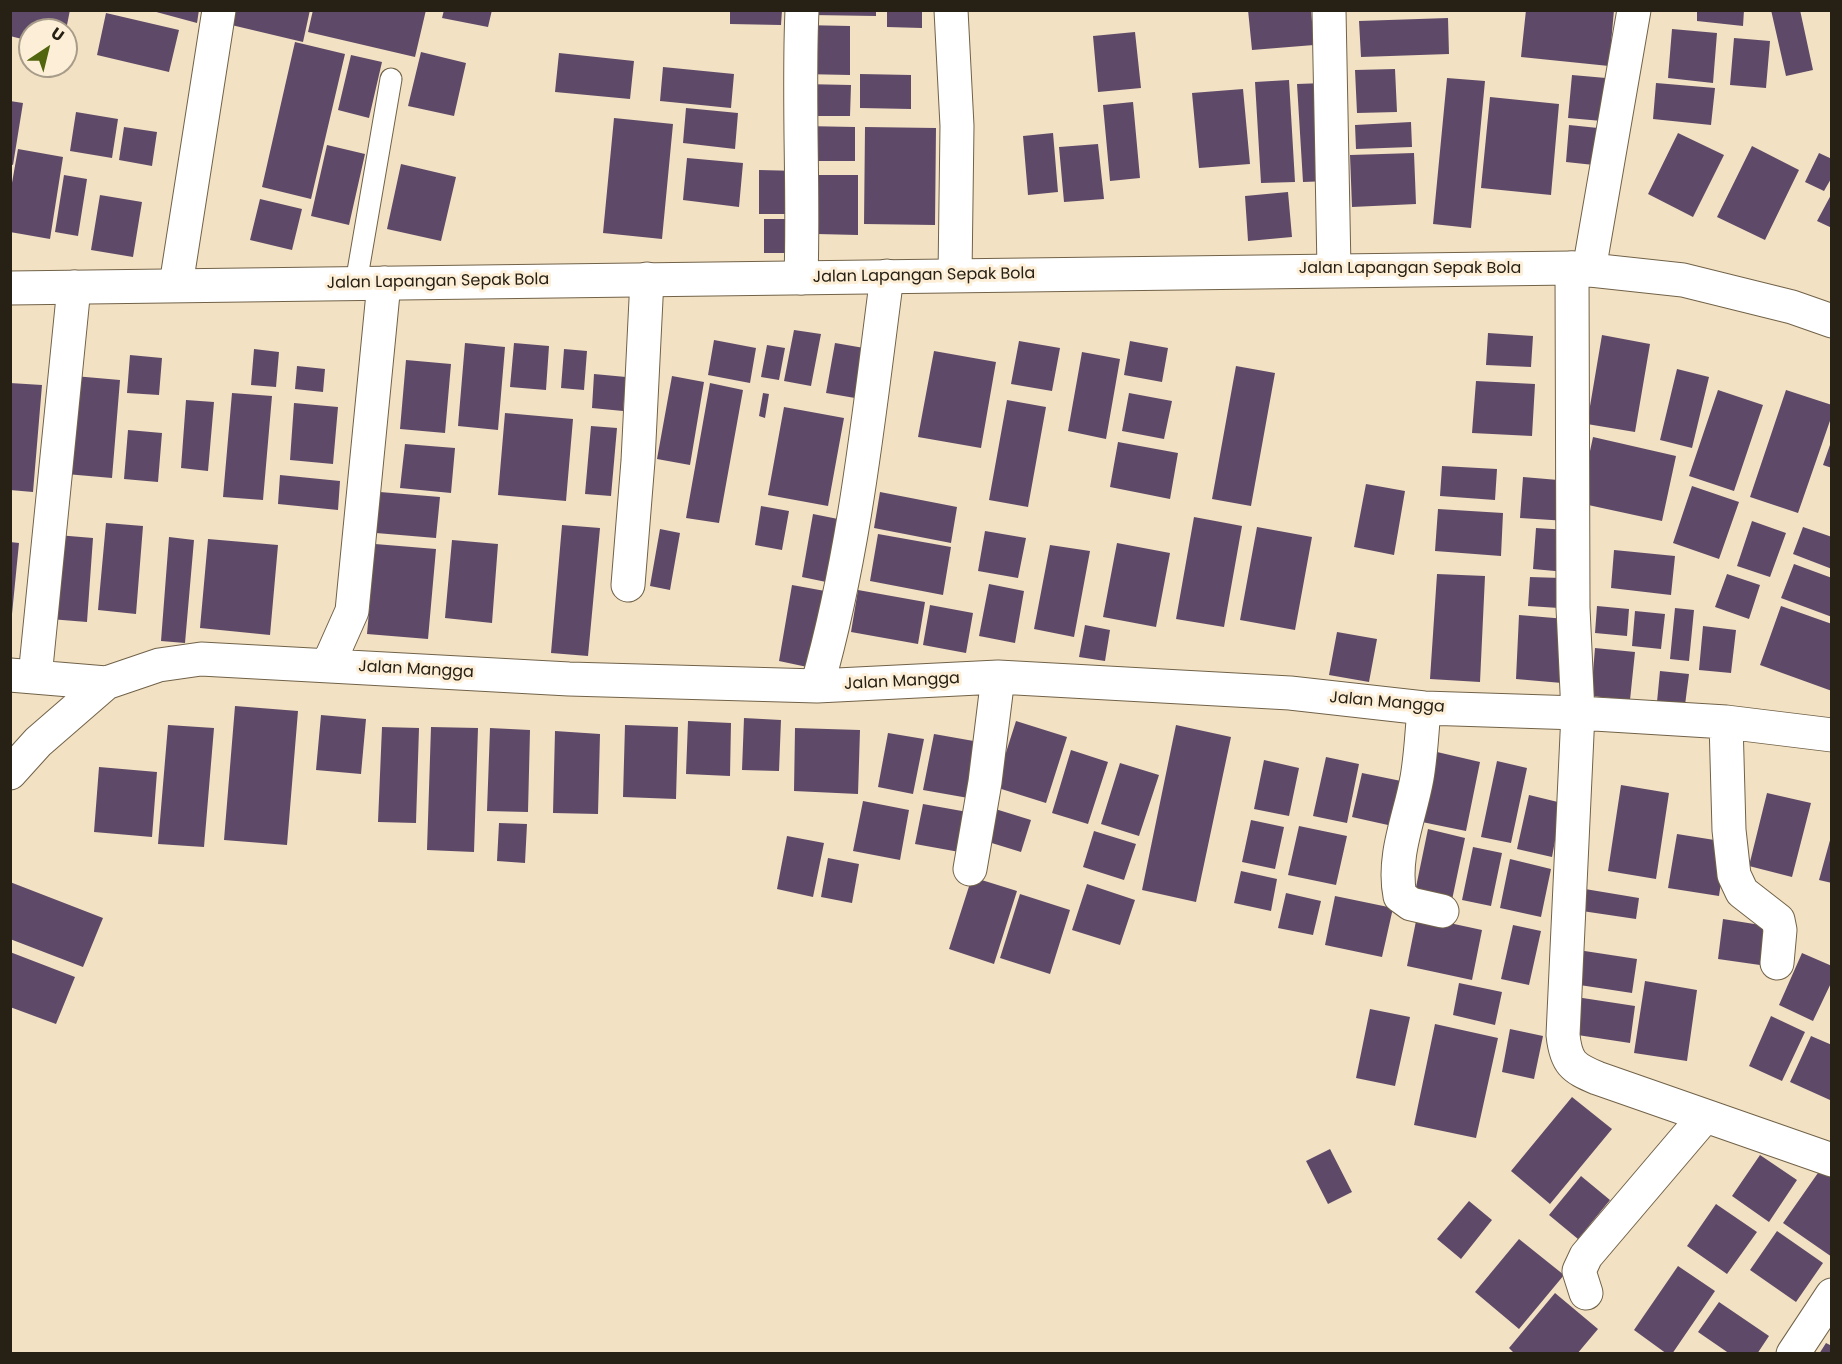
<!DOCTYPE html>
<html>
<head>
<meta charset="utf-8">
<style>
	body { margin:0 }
	#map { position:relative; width:1842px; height:1364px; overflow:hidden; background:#f3e1c4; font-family:Poppins,sans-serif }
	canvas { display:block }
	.frame { position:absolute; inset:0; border:12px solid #272015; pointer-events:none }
	.north { position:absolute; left:18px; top:18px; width:60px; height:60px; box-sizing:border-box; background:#fdefd7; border:2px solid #a79c89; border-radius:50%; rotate:35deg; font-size:16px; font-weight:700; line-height:24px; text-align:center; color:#272015 }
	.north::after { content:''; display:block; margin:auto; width:21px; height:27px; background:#51640e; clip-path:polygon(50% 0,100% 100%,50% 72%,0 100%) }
</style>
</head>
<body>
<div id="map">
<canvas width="1842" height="1364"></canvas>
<div class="frame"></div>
<div class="north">U</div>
</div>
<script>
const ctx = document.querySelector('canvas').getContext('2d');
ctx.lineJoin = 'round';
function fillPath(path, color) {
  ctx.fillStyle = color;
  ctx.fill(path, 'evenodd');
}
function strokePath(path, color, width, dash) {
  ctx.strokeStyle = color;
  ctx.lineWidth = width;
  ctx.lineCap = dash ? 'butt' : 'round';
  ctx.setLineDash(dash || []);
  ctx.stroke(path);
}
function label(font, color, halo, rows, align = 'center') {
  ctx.font = font + ' Poppins,sans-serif';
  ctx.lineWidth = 6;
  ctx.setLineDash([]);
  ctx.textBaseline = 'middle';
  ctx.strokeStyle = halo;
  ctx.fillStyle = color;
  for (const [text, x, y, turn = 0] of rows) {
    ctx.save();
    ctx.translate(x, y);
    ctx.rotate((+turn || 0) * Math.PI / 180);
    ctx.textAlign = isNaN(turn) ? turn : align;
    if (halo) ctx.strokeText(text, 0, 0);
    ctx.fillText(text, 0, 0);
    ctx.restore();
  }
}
fillPath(new Path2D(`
	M10 10H70L66 30H30V41L10 36Z
	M149 10H199L197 23Z
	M226 10H310L303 42 223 23Z
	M313 10H426L415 57 308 32Z
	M444 10H492L488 27 442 18Z
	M730 10H782L781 25 730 24Z
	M813 10H876V16L812 15Z
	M887 10H922V28L887 27Z
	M1248 10H1311L1314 45 1252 50Z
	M1526 10H1614L1609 66 1521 57Z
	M1697 10H1744L1743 26 1697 21Z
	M1771 10H1800L1813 70 1786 76Z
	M106 13 179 30 169 72 97 55Z
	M1448 18 1449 54 1361 57 1359 21Z
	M802 25 850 26V75L802 74Z
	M1672 29 1717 33 1713 83 1668 78Z
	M1135 32 1141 88 1098 92 1093 36Z
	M1734 38 1770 41 1766 88 1730 85Z
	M295 42 345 54 311 199 262 187Z
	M421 52 466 63 454 116 408 106Z
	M559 53 634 61 630 99 555 92Z
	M351 55 382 62 369 118 338 110Z
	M663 67 734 74 731 108 660 101Z
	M1395 69 1397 112 1357 113 1355 70Z
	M860 74 911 75V109L860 108Z
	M1572 75 1606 78 1602 121 1568 118Z
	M1447 78 1485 81 1471 228 1433 224Z
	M1289 80 1295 182 1261 183 1255 82Z
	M1324 83 1330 181 1303 182 1297 84Z
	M1656 83 1715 88 1711 125 1653 119Z
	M803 84 851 85 850 116H803Z
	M1243 89 1250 164 1199 168 1192 93Z
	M1490 97 1559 104 1551 195 1481 188Z
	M10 101 23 103 13 165 10 164Z
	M1133 102 1140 178 1110 181 1103 105Z
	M686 108 738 113 735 149 683 143Z
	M76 112 118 119 112 158 70 151Z
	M614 118 673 124 662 239 603 233Z
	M1411 122 1412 147 1356 149 1355 125Z
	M1569 125 1598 128 1594 165 1566 162Z
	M804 126 855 127V161H805Z
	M124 127 157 132 152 166 119 160Z
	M865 127 936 128 935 225 864 224Z
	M1053 133 1058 192 1028 195 1023 136Z
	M1678 133 1724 155 1693 217 1648 194Z
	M1098 144 1104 199 1064 202 1059 147Z
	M327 145 365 154 349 225 311 216Z
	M1752 146 1799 170 1765 240 1717 217Z
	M18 149 63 157 50 239 10 232V194Z
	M1414 153 1416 204 1352 207 1350 155Z
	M1819 153 1832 159V177L1824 191 1805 182Z
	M687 158 743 163 739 207 683 200Z
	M401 164 456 177 441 241 387 229Z
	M759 170 799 171 798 214H759Z
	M64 175 87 179 78 236 55 232Z
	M818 175H858V235L817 234Z
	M1288 192 1292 237 1248 241 1245 196Z
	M1832 193V228L1817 221Z
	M100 195 142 202 133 257 91 250Z
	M260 199 302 209 292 250 250 240Z
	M764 219H792V253H764Z
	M794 330 821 334 811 386 784 381Z
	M1488 333 1533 336 1531 367 1486 365Z
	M1602 335 1650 344 1635 432 1587 424Z
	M714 340 756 348 750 383 708 375Z
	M1019 341 1060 348 1052 391 1011 384Z
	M1130 341 1168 348 1162 382 1124 375Z
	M465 343 505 347 498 430 458 426Z
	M514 343 549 346 546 390 510 387Z
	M835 343 864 348 855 398 826 393Z
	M767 345 785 348 779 380 761 377Z
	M254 349 279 352 276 387 251 385Z
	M564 349 587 351 584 390 561 388Z
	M934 351 996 362 981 448 918 437Z
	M1082 352 1120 359 1106 439 1068 431Z
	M130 355 162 358 159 395 127 393Z
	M406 360 451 364 445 433 400 429Z
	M297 366 325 369 323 392 295 389Z
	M1236 366 1275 373 1251 506 1212 499Z
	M1677 369 1709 377 1692 448 1660 440Z
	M594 374 626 377 623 411 592 408Z
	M74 376 120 380 112 478 66 474Z
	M672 376 704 382 690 465 657 459Z
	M1476 381 1535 384 1532 436 1472 433Z
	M10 383 42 385 33 492 10 490Z
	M710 383 743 390 719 523 686 518Z
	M1718 390 1763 405 1734 491 1689 476Z
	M1786 390 1832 405V415L1798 513 1750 497Z
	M232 393 272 396 263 500 223 497Z
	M763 393 769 394 765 418 759 416Z
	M1129 393 1172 401 1164 439 1122 431Z
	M186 400 214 402 208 471 181 468Z
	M1007 400 1046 407 1028 507 989 500Z
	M294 403 338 407 333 464 290 460Z
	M784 407 844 418 828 506 768 495Z
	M505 413 573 419 566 501 498 495Z
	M591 426 617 428 611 496 585 494Z
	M128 430 162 433 158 482 124 479Z
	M1593 437 1676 456 1662 521 1579 503Z
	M1118 442 1178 453 1170 499 1110 487Z
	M1831 442H1832V468L1823 465Z
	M405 444 455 448 451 493 400 488Z
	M1442 466 1497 469 1495 500 1440 496Z
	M280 475 340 481 338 510 278 504Z
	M1523 477 1570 481 1567 521 1520 518Z
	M1366 484 1405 491 1394 555 1354 547Z
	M1692 486 1739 502 1719 559 1673 543Z
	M380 492 440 497 436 538 376 533Z
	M880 492 957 507 951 543 874 528Z
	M761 506 789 511 782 550 755 545Z
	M1438 509 1503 513 1501 556 1435 551Z
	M813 514 843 520 831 583 802 577Z
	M1194 517 1242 526 1224 627 1176 619Z
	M1752 521 1786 533 1770 577 1737 566Z
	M106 523 143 526 136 614 98 610Z
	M562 525 600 528 588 656 551 653Z
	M1257 527 1312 537 1295 630 1240 620Z
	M1803 527 1832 537V569L1793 554Z
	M1536 528 1569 530 1566 572 1533 569Z
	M660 529 680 533 670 590 650 586Z
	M985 531 1026 538 1018 578 978 571Z
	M878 534 951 547 943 595 870 581Z
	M57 535 93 538 87 622 50 619Z
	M169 537 194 540 185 643 161 641Z
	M208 539 278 545 270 635 200 628Z
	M452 540 498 544 492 623 445 618Z
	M10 542 19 543 12 614H10Z
	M1117 543 1170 553 1156 627 1103 617Z
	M375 544 436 549 428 639 367 634Z
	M1050 545 1090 551 1074 637 1034 629Z
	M1614 550 1675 556 1671 595 1611 588Z
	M1794 564 1832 578V617L1781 598Z
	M1437 574 1485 576 1480 682 1430 679Z
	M1727 574 1760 585 1749 619 1715 607Z
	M1530 577 1561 578 1559 608 1528 606Z
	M989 584 1024 591 1015 643 979 636Z
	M792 585 825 591 812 668 779 661Z
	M858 590 925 602 918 644 851 632Z
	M930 605 973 613 966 653 923 645Z
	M1597 606 1629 609 1627 636 1595 633Z
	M1781 606 1832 624V691L1760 665Z
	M1675 608 1694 610 1689 661 1670 659Z
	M1635 611 1665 614 1661 649 1632 646Z
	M1519 615 1566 619 1562 683 1516 679Z
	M1085 625 1110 630 1105 661 1079 657Z
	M1703 626 1736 630 1731 673 1699 670Z
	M1337 632 1377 639 1369 682 1329 675Z
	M1595 648 1635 652 1630 700 1591 696Z
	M1660 671 1689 674 1685 705 1657 702Z
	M235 706 298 711 287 845 224 840Z
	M321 715 366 719 361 774 316 770Z
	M744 718 781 720 779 771 742 770Z
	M688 721 731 723 730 776 686 774Z
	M1016 721 1067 737 1046 803 995 787Z
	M168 725 214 728 204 847 158 844Z
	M625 725 678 727 676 799 623 797Z
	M1176 725 1231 737 1196 902 1142 890Z
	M382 727 419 728 416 823 378 822Z
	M431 727 478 728 474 852 427 850Z
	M490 728 530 730 528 812 487 811Z
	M795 728 860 730 858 794 794 791Z
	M555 731 600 734 598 814 553 813Z
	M888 733 924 739 913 794 878 787Z
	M934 734 985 743 974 799 923 790Z
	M1071 750 1108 762 1088 824 1052 813Z
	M1437 752 1480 762 1466 831 1422 822Z
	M1326 757 1359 764 1347 823 1313 816Z
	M1264 760 1299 768 1289 816 1254 809Z
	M1497 761 1527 768 1511 843 1481 837Z
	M1120 763 1159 775 1139 836 1101 824Z
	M99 767 157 772 152 837 94 832Z
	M1362 773 1406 782 1397 827 1352 817Z
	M1621 785 1669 793 1656 879 1608 871Z
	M1767 793 1811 803 1792 877 1749 866Z
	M1529 795 1562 803 1552 857 1517 849Z
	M863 801 909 810 900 860 853 851Z
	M923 804 973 813 965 853 915 844Z
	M992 808 1031 820 1021 852 982 840Z
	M1251 820 1284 827 1275 869 1242 862Z
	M499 823 527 824 525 863 497 861Z
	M1299 826 1347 836 1336 885 1288 875Z
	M1428 829 1465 838 1452 900 1415 892Z
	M1094 831 1136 844 1124 880 1083 867Z
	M1832 833V883L1819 880Z
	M1677 834 1727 842 1719 896 1668 888Z
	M787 836 824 843 813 897 777 889Z
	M1473 847 1502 853 1491 906 1462 900Z
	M828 858 859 864 852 903 821 897Z
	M1510 859 1551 869 1541 917 1500 908Z
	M1241 871 1277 879 1271 911 1234 903Z
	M972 877 1017 891 994 964 949 949Z
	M10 882 103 918 83 967 10 939Z
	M1087 884 1135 900 1120 945 1072 930Z
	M1585 889 1639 898 1636 919 1582 911Z
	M1286 893 1321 901 1313 935 1278 928Z
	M1020 894 1070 910 1050 974 1000 958Z
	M1335 896 1393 908 1382 957 1325 945Z
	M1417 916 1482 930 1472 980 1407 966Z
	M1723 919 1773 927 1767 966 1718 959Z
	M1513 925 1541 931 1529 985 1501 979Z
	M1578 950 1637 959 1632 993 1573 984Z
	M10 952 75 977 56 1024 10 1007Z
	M1802 953 1832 966V981L1813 1021 1779 1005Z
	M1645 981 1697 990 1687 1061 1634 1053Z
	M1459 983 1502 992 1495 1025 1453 1015Z
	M1576 997 1635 1006 1630 1043 1571 1034Z
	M1370 1009 1410 1017 1395 1086 1356 1078Z
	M1771 1016 1805 1032 1782 1081 1749 1066Z
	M1435 1024 1498 1038 1476 1138 1414 1125Z
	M1510 1029 1543 1036 1534 1079 1502 1072Z
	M1811 1036 1832 1045 1830 1100 1790 1082Z
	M1572 1097 1612 1129 1550 1204 1511 1171Z
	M1330 1149 1352 1192 1328 1204 1306 1161Z
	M1760 1155 1797 1180 1769 1222 1732 1196Z
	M1820 1170 1832 1178V1257L1783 1223Z
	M1581 1176 1610 1200 1578 1239 1549 1215Z
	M1469 1201 1492 1220 1461 1259 1437 1239Z
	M1716 1204 1757 1232 1727 1274 1687 1246Z
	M1777 1231 1823 1263 1796 1302 1750 1270Z
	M1519 1239 1564 1275 1519 1329 1475 1292Z
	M1678 1266 1715 1291 1672 1354H1667L1634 1330Z
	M1555 1293 1598 1329 1577 1354H1515L1509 1348Z
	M1719 1302 1769 1336 1757 1354H1730L1698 1332Z
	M1826 1343 1832 1346V1354H1819Z`), '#5e4a68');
const service = new Path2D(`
	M356 283 391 79`);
const minor = new Path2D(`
	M951 10 957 126 955 275
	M1329 10 1334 269
	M1572 268 1573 608 1578 713 1563 1035C1566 1063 1573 1068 1597 1078L1832 1160
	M1589 270 1634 10
	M801 278C804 189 798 100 802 10
	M176 285 219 10
	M628 585 638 461 647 279
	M328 665 352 611 384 283
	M10 675 106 683
	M35 677 74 287
	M817 686C855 553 869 413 887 276
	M1424 708C1422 731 1421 755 1417 778 1410 817 1392 856 1400 896L1411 904 1442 911
	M1726 722 1729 830 1734 875 1742 892 1778 920 1780 930 1777 963
	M10 773 38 742 106 683 159 665 201 659 569 679 817 686 998 677 1290 693 1424 708 1578 713 1726 722 1832 735
	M970 869 985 782 998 677
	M1586 1293 1579 1271 1586 1256 1705 1116
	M1793 1354 1832 1295`);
const tertiary = new Path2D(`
	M10 288 1572 268 1683 280 1792 307 1832 321`);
strokePath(service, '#716248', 23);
strokePath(minor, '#716248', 35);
strokePath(tertiary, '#716248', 35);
strokePath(service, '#fff', 21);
strokePath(minor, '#fff', 33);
strokePath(tertiary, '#fff', 33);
label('16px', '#272015', '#fdefd7', [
	["Jalan Lapangan Sepak Bola",1410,269],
	["Jalan Lapangan Sepak Bola",924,276,-1],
	["Jalan Lapangan Sepak Bola",438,282,-1],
	["Jalan Mangga",416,670,3],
	["Jalan Mangga",902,682,-3],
	["Jalan Mangga",1387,703,5]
]);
</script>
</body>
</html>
